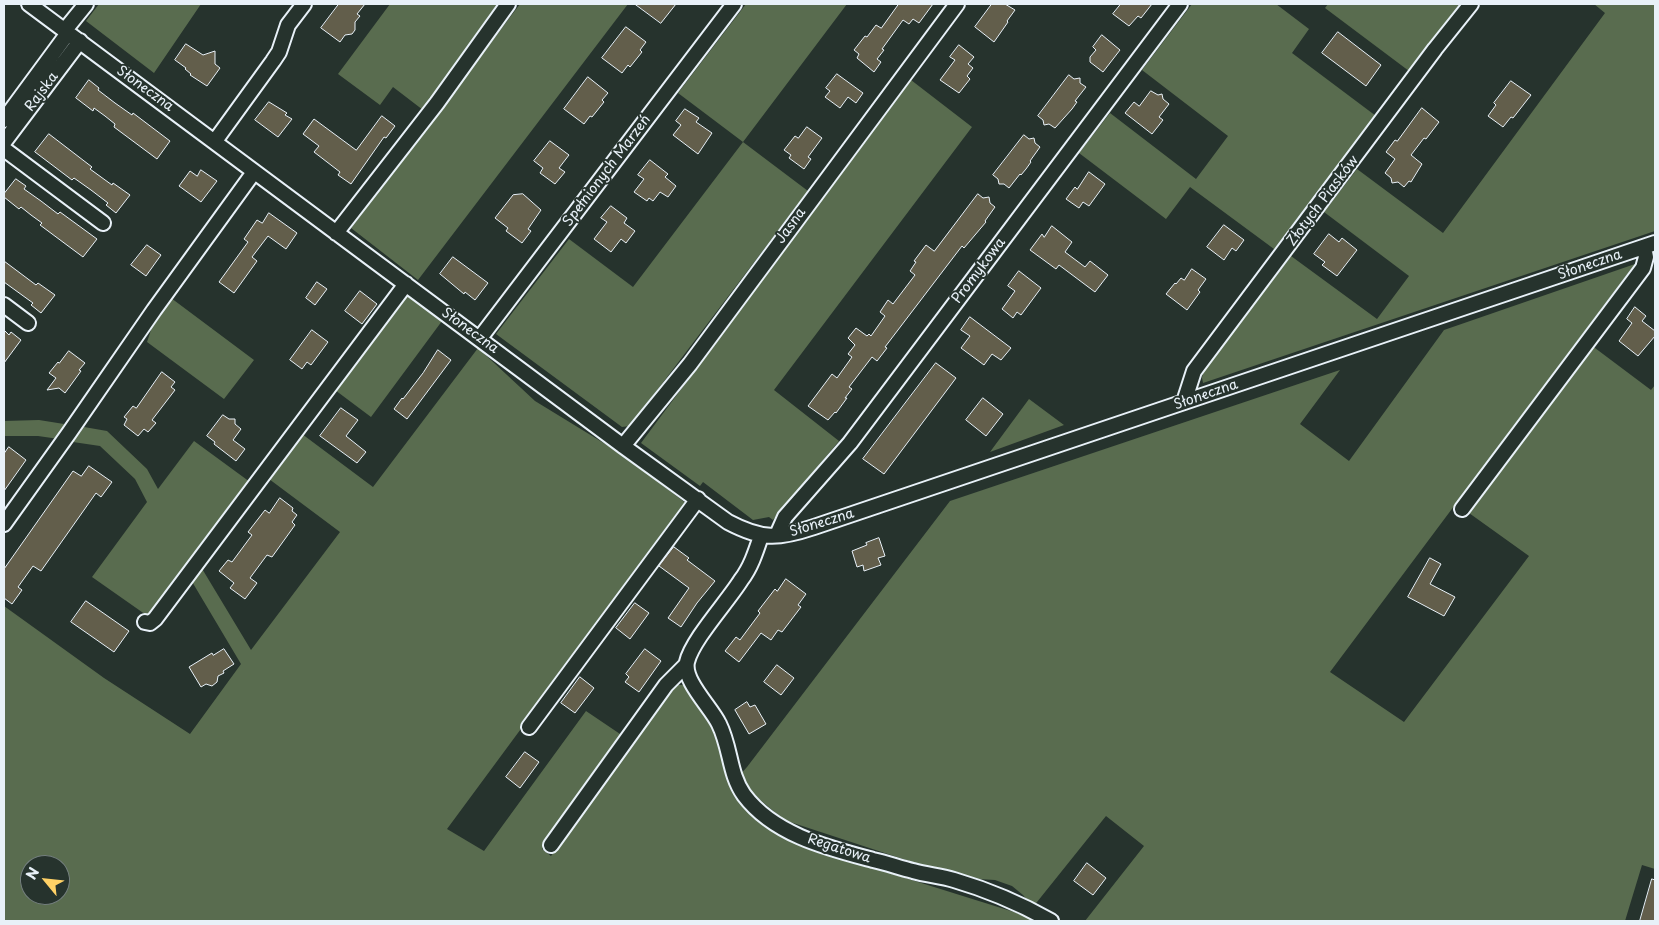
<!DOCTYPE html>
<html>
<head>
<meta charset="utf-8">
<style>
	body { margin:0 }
	#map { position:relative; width:1659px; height:925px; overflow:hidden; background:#26332d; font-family:"Playpen Sans",sans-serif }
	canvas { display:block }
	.frame { position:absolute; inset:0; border:5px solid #e8f1f8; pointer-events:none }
	.north { position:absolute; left:20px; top:855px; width:50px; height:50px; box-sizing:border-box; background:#26332d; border:1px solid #747f7e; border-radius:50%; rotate:298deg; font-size:14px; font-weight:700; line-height:20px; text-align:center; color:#e8f1f8 }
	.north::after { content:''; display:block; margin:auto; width:18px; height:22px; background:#ffd166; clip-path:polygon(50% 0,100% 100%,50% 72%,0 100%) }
</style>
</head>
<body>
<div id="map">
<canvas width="1659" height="925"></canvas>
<div class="frame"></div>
<div class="north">N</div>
</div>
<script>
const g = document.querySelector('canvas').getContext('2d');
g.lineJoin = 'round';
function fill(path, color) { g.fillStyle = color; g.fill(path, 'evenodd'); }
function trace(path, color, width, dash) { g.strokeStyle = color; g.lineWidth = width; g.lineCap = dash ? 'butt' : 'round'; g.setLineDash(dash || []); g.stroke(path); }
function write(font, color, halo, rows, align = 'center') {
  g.font = font + ' "Playpen Sans",sans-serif'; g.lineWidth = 4; g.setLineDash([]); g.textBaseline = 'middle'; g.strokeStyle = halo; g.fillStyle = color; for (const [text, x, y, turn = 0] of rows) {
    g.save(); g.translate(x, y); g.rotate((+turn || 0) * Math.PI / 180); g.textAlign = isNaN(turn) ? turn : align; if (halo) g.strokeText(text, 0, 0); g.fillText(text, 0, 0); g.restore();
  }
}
const green = new Path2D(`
	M99,4H201L154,73L86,21Z
	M390,4H503L423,110L393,87L380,105L338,74Z
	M520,4H628L418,280L351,228Z
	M746,4H847L743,142L808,191L630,426L622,427L496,334L569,239L633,287L743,142L678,93Z
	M1192,4H1276L1309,29L1292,53L1376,116L1274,249L1190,187L1166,219L1079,153L1110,113L1196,179L1228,136L1142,70Z
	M1328,4H1463L1409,71L1325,8Z
	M1594,4H1655V231L1203,383L1202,378L1203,372L1291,256L1377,319L1409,276L1324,212L1357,169L1443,233L1605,13Z
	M911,80L972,127L774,390L839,441L773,520L769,517L753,520L703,482L700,486L641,443Z
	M1635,264L1330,672L1404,722L1529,556L1469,513L1479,494L1591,345L1651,390L1655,385V869L1642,865L1625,921H1085L1144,846L1106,816L1033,907L1023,895L1012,886L995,880L961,878L784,820L745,787L739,776L747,767L950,501L1340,370L1300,424L1349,461L1444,330Z
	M406,295L442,321L371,417L335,390Z
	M171,298L254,360L224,399L147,342L154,321Z
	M478,348L535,401L620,453L687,504L447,829L484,851L586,711L623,736L542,849L551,856L670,690L677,685H686L702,706L719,735L733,788L819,851L1014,912L1037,921H4V606L104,678L190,734L241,664L191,580L201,567L251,650L340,532L269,479L302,434L373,487ZM30,865H60V895H30Z
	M1029,399L1064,425L990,452Z
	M39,420L64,424L59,439L38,436H4V421Z
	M84,427L107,431L147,469L158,489L194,441L250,482L149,617L92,577L147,502L135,479L100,446L73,442Z`);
const building = new Path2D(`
	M339,4H365L357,14L360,16L355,22V30L352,34L345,35L340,42L321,28Z
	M635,4H676L661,23Z
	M899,4H933L919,23L913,19L909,24L903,20L882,49L884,50L877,59L881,62L874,72L857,58L859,54L854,50L865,36L867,37L876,25L881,28Z
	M992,4H1005L1015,10L1007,21L1008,22L994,42L975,27Z
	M1121,4H1152L1141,18L1138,16L1129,26L1113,14Z
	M626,27L646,42L640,50L642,52L630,67L628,65L622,73L602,58Z
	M1338,32L1381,65L1366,86L1322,53Z
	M1102,35L1120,50L1103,72L1090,62V57L1096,50L1093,47Z
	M186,44L203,55L215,51V64L220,68L207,86L190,75L191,74L185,69L186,68L175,60Z
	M959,45L974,57L968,64L973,68L967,76L970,79L959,93L940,80L955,60L950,57Z
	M837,74L863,93L856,103L848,97L840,108L825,97L830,91L826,88Z
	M1069,75L1074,79L1080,78V83L1086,87L1075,101L1077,102L1072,109L1055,128L1049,124L1044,125L1043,120L1038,116Z
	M588,77L608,93L602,100L604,102L592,117L590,116L584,124L564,109Z
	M89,80L99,88L98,90L115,103L132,115L133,113L170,141L157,159L114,127L115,124L105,116L94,108L93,111L76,98Z
	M1511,81L1531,95L1513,118L1511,117L1503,127L1488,116L1496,105L1494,103Z
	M1151,91L1158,95L1162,94L1163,99L1169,104L1159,117L1163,120L1152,134L1125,113L1134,102L1139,106Z
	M269,102L287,113L285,115L292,119L278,137L255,120Z
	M1422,108L1439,122L1426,139L1424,138L1411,155L1422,164L1411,182L1409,181L1404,187L1398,182L1392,183L1391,178L1385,173L1395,159L1386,152L1395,140L1397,141Z
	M685,109L699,118L696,122L712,133L698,154L673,135L681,125L676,121Z
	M382,116L395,126L386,138L384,137L351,184L338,175L340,172L314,152L319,146L303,134L314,119L356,150Z
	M807,127L822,138L808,157L811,159L804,169L789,158L791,155L784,150L795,136L798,138Z
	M49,134L92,167L90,169L112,185L113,183L130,195L116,213L106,205L108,203L91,190L74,178L72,180L35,152Z
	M1024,135L1029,139L1034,138L1035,143L1040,147L1030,161L1031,162L1026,169L1021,175L1020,174L1009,188L1004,184H999L998,179L993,175Z
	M550,141L569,155L559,168L565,172L555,184L540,173L543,168L534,161Z
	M650,160L668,174L665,177L676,186L668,197L660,192L653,201L649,198L647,201L634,192L644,179L638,175Z
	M201,170L217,181L201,202L179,186L190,171L197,176Z
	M1089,172L1105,184L1089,206L1083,202L1079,208L1066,199L1075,187L1077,189Z
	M16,179L26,186L24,189L41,201L58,214L60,212L97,239L83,257L40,225L42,223L31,215L21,207L19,209L4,197V194Z
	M523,194L541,210L528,229L531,231L522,243L506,231L508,228L495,218L513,195Z
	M978,194L983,198L989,197L990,203L995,207L985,221L986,222L964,248L962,246L885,347L887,348L877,361L872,357L849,387L852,389L845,398H847L836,413L835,412L828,420L808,406L832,374L837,378L852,357L848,354L855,345L848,338L856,328L867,336L869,334L871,336L885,316L880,312L888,300L893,304L915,275L910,271L916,262L914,261L926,245L934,251Z
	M611,206L627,218L624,223L635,231L626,243L621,239L611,252L594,239L607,222L601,218Z
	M269,213L297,233L286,249L268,236L252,257L257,261L234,293L219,282L248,242L244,239L257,220L262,223Z
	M1224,225L1244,240L1236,251L1232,248L1224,260L1207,247Z
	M1052,226L1072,242L1065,252L1085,267L1090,261L1108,275L1095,292L1059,265L1056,269L1030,250L1042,234L1044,237Z
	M1329,234L1339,242L1342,238L1357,250L1337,276L1322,265L1325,262L1314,254Z
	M147,245L161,255L146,276L131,265Z
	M453,257L488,283L475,300L465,292L464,294L440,274Z
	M4,261L36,285L38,283L55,295L41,313L31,305L33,303L4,282Z
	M1192,269L1206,279L1198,290L1200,292L1187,310L1166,294L1175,283L1176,284L1181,278L1184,280Z
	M1019,271L1041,288L1021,315L1017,312L1013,318L1002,309L1015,291L1008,286Z
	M317,282L327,289L315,305L306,298Z
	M360,291L377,304L362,324L345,311Z
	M1635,307L1646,316L1642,321L1655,331V336L1638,356L1619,341L1632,323L1627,319Z
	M970,317L1011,348L1001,360L992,354L984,365L961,348L970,336L961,330Z
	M4,330L9,335L11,332L21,340L4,363Z
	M312,330L328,342L311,365L307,362L302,369L290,360Z
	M438,350L451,360L407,419L394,409L402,398L403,399L423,373Z
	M69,351L85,363L79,370L81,371L65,393L59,388L47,390L56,378L49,373L58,362L59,363Z
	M936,363L956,378L884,474L863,459Z
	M162,372L175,382L171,387L175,390L152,420L156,423L148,432L144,429L138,436L124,425L127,419L124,417L133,406L136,408Z
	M983,398L1003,414L986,436L966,420Z
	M341,408L358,420L346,436L366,452L357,463L320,436Z
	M223,415L229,419H235V424L241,429L233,440L245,449L236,461L214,444L215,442L207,436Z
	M9,447L26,460L4,491V454Z
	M89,466L112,482L101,497L96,493L41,571L33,566L18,587L22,590L12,604L4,598V569L73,471L81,476Z
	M280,498L293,508L292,511L297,515L292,522L295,525L272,557L267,555L250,578L257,583L245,599L230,588L234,583L219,571L228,560L232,562L252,535L248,532L265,510L269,513Z
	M879,538L885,556L878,558L881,565L864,571L863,565L857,567L852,551L867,545L866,543Z
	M674,547L689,558L687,560L715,581L697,603L681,627L668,618L689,588L659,566Z
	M1430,558L1441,564L1430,584L1455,597L1444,616L1408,597Z
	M786,579L806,594L798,605L801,607L782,632L778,630L771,640L761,633L739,662L725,651L736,637L740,640L760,613L758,611L775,589L777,591Z
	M86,601L129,631L114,652L71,622Z
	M635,603L649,613L630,639L616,628Z
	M224,649L234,664L223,671L224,673L218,676L217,682L212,686L206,684L201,687L189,667L212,653L213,655Z
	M645,649L661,661L639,692L625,682L629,677L626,674Z
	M777,665L794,678L781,695L764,682Z
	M580,677L594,688L575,713L561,703Z
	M747,702L750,707L755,705L766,724L749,734L735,710Z
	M525,752L539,762L520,788L506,777Z
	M1087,863L1106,878L1093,895L1074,881Z
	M1652,879L1655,880V921H1640Z`);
const minor = new Path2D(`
	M29,4L623,446L728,522C762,540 778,539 814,527L1655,243
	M65,30L86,4
	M4,120L68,33
	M215,141L273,61L279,52L288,25L304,4
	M4,142L80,41
	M4,149L103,223
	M336,233L437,103L508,4
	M4,305L28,323
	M480,338L734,4
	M1184,402L1194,371L1435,49L1471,4
	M623,446L690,364L957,4
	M1462,509L1643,268L1646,257L1644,247
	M4,524L69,433L154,310L254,172
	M777,535L785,517L850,443L1180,4
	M761,536C756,551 751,567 741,580C728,601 692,640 687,662C683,681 711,707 719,724C731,748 729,774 744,795C774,835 828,848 873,860C887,863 900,868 913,871C927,875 941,876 954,880C988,890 1021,904 1051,921
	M145,622L150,623L155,619L406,284
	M529,727L698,499
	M551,845L666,685L686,665`);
const streetNames = [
	["Słoneczna",145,89,36],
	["Rajska",42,92,-53],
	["Spełnionych Marzeń",607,171,-53],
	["Złotych Piasków",1323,201,-53],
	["Jasna",791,226,-54],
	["Słoneczna",1590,265,-19],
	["Promykowa",979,271,-53],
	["Słoneczna",470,331,36],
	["Słoneczna",1206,395,-19],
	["Słoneczna",822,523,-17],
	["Regatowa",839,849,18]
];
fill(green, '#596c4f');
fill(building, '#625e4b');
trace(building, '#e8f1f8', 1);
trace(minor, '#e8f1f8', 18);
trace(minor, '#26332d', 14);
write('14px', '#e8f1f8', '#26332d', streetNames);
</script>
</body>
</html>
